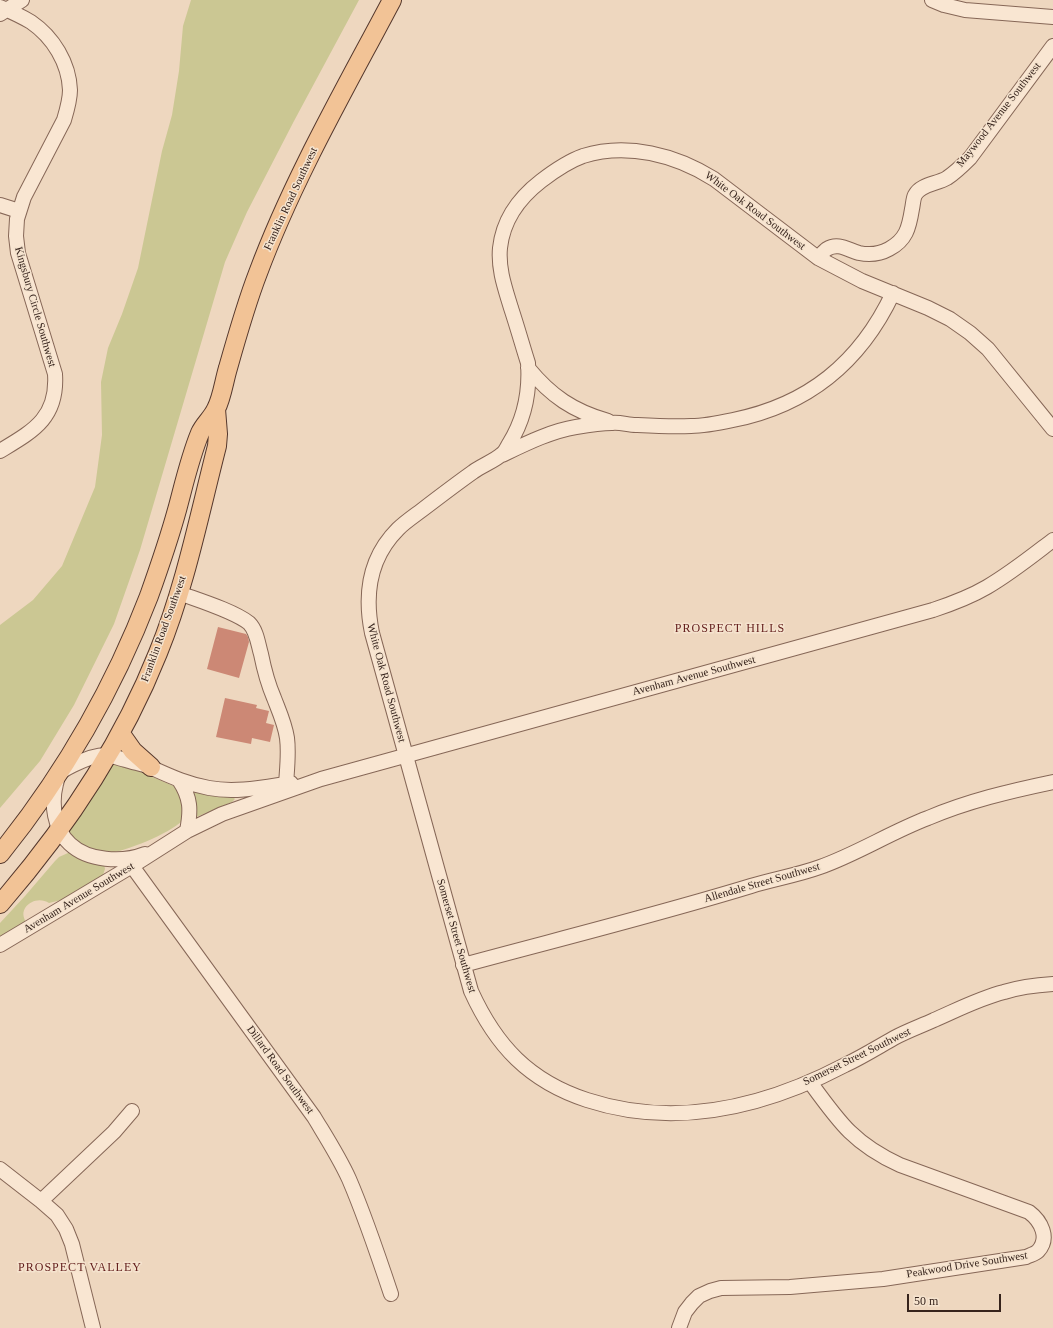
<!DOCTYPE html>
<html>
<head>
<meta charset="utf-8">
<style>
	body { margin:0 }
	#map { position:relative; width:1053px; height:1328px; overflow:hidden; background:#eed7bf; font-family:"Times New Roman",serif }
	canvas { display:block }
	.scale { position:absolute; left:907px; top:1294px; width:94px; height:18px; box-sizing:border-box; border:2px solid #36231c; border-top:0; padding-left:5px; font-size:12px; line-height:14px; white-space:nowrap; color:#36231c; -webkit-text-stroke:3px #f5e3ce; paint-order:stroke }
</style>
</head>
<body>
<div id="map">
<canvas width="1053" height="1328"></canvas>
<div class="scale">50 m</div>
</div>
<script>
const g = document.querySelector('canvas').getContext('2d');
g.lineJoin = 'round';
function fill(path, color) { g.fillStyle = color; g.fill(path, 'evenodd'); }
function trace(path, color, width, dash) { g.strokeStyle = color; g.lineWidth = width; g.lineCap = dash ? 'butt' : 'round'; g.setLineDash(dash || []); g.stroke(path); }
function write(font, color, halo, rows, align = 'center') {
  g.font = font + ' "Times New Roman",serif'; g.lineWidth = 3; g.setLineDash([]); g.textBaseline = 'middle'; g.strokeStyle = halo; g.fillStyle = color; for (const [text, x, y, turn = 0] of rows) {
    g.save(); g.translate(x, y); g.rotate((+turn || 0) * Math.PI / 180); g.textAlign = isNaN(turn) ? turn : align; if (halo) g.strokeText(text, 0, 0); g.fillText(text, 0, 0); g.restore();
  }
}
const green = new Path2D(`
	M191,0H359L294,121L247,212L225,262L140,550L114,624L74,705L40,761L0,808V625L33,600L62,566L95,487L102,435L101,382L108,348L122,314L138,268L162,151L172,115L179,71L183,26Z
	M113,763H120L176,787L185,801L182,821C170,833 125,852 108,853C104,853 97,852 93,851C83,848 75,840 68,833L82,813Z
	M191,791L207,795L233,797L235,799L232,802L194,818L196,801Z
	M68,853H74L104,864L105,869L103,875L65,899L49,903C36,894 15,908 27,923L0,939V923L25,896L55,861L59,857Z`);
const building = new Path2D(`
	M218,627L246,634L248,637L249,642L239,678L207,669Z
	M225,698L257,705L256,708L269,711L266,723L274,725L270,742L252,738L251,744L216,737Z`);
const minor = new Path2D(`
	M932,0L944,5L965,10L1053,17
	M0,7C10,11 21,16 31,22C53,37 69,63 70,90C70,100 67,110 64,120L24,197L17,219L16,236L18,253L55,374C58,418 33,431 0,451
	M0,14L22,0
	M0,205L19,211
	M818,258C821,255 824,251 827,249C838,242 848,250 859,253C869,255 880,254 889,249C906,240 909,228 912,209C913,205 913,199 915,195C921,184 937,184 947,178C956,172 963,165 970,158L1053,46
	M528,368C551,396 573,411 608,421
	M1053,429L988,349L970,333L950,319L928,308L862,281L818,258L714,179C676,155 627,142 583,156C569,161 554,171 541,181C519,198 503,220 500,248C498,269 505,288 511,308C517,326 522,344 528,363C530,391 524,420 509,444C507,447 505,452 502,454C496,460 481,466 473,472C456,484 439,497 422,510C414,516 405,522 398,529C369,558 364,594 372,633L471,991C496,1046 529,1081 587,1100C676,1129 765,1107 845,1065C862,1057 878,1047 894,1038C907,1031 921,1026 934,1020C957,1010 980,998 1004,992C1020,987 1037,985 1053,984
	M502,455C525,444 551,431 576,427C588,425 600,423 612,423C620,422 628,425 636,425C655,426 673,427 691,426C705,426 719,423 733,420C808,405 860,363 893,293
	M179,593C198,600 234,611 249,623C257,631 258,644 261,654C264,669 268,684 274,698C279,711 285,724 287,738C289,753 287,769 286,784
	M179,780C191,798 191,810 187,831
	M145,854C122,863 88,861 70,844C54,830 51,803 56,784C57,782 57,777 58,775C61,771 69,767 73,765C83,760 97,754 108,755C114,756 120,759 126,760C134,763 144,764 152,768C172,777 187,784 209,788C236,793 264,787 291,783
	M132,866L314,1117C326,1137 339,1157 349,1179C365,1216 378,1255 391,1294
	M0,945L132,866L187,831L222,814L321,779L933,610C951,604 970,597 987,587C1011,573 1032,556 1053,540
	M463,965C559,939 656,915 751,886C774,879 798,875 820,867C857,854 891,832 928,818C968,801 1010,791 1053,782
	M0,1169L41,1201L57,1215L66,1229L72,1244L93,1328
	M41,1201L114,1132L132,1111
	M679,1328L685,1312L692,1303L699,1296L710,1291L721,1288L790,1287L883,1279L1026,1257C1030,1255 1035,1254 1038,1251C1050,1238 1041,1221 1029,1212L900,1165C854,1144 839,1122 810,1082`);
const major = new Path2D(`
	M121,734L133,751L151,767
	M0,854C63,776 113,690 149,596C159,568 169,539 177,510C184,484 190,457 200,433C204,424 212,418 216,409C222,398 224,381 228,368C237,336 246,304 258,273C293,179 345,89 392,0
	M0,904C65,829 121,746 158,653C185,587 199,516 217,446L218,434L216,409`);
const streetNames = [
	["Maywood Avenue Southwest",999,115,-52],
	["Franklin Road Southwest",291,199,-65],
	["White Oak Road Southwest",755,211,37],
	["Kingsbury Circle Southwest",35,307,74],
	["Franklin Road Southwest",164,629,-70],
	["Avenham Avenue Southwest",694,676,-15],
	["White Oak Road Southwest",386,683,75],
	["Allendale Street Southwest",762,883,-16],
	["Avenham Avenue Southwest",79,898,-31],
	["Somerset Street Southwest",456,936,74],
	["Somerset Street Southwest",857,1057,-26],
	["Dillard Road Southwest",280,1070,54],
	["Peakwood Drive Southwest",967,1265,-9]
];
const neighbourhoodNames = [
	["PROSPECT HILLS",730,629],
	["PROSPECT VALLEY",80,1268]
];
fill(green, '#cbc793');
fill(building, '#cc8875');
trace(minor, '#866757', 16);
trace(major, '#54372c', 20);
trace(minor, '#f9e6d2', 14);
trace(major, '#f2c396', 18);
write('11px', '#36231c', '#f5e3ce', streetNames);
g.letterSpacing = '1px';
write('12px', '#621d1b', '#f5e3ce', neighbourhoodNames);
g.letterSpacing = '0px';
</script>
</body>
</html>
